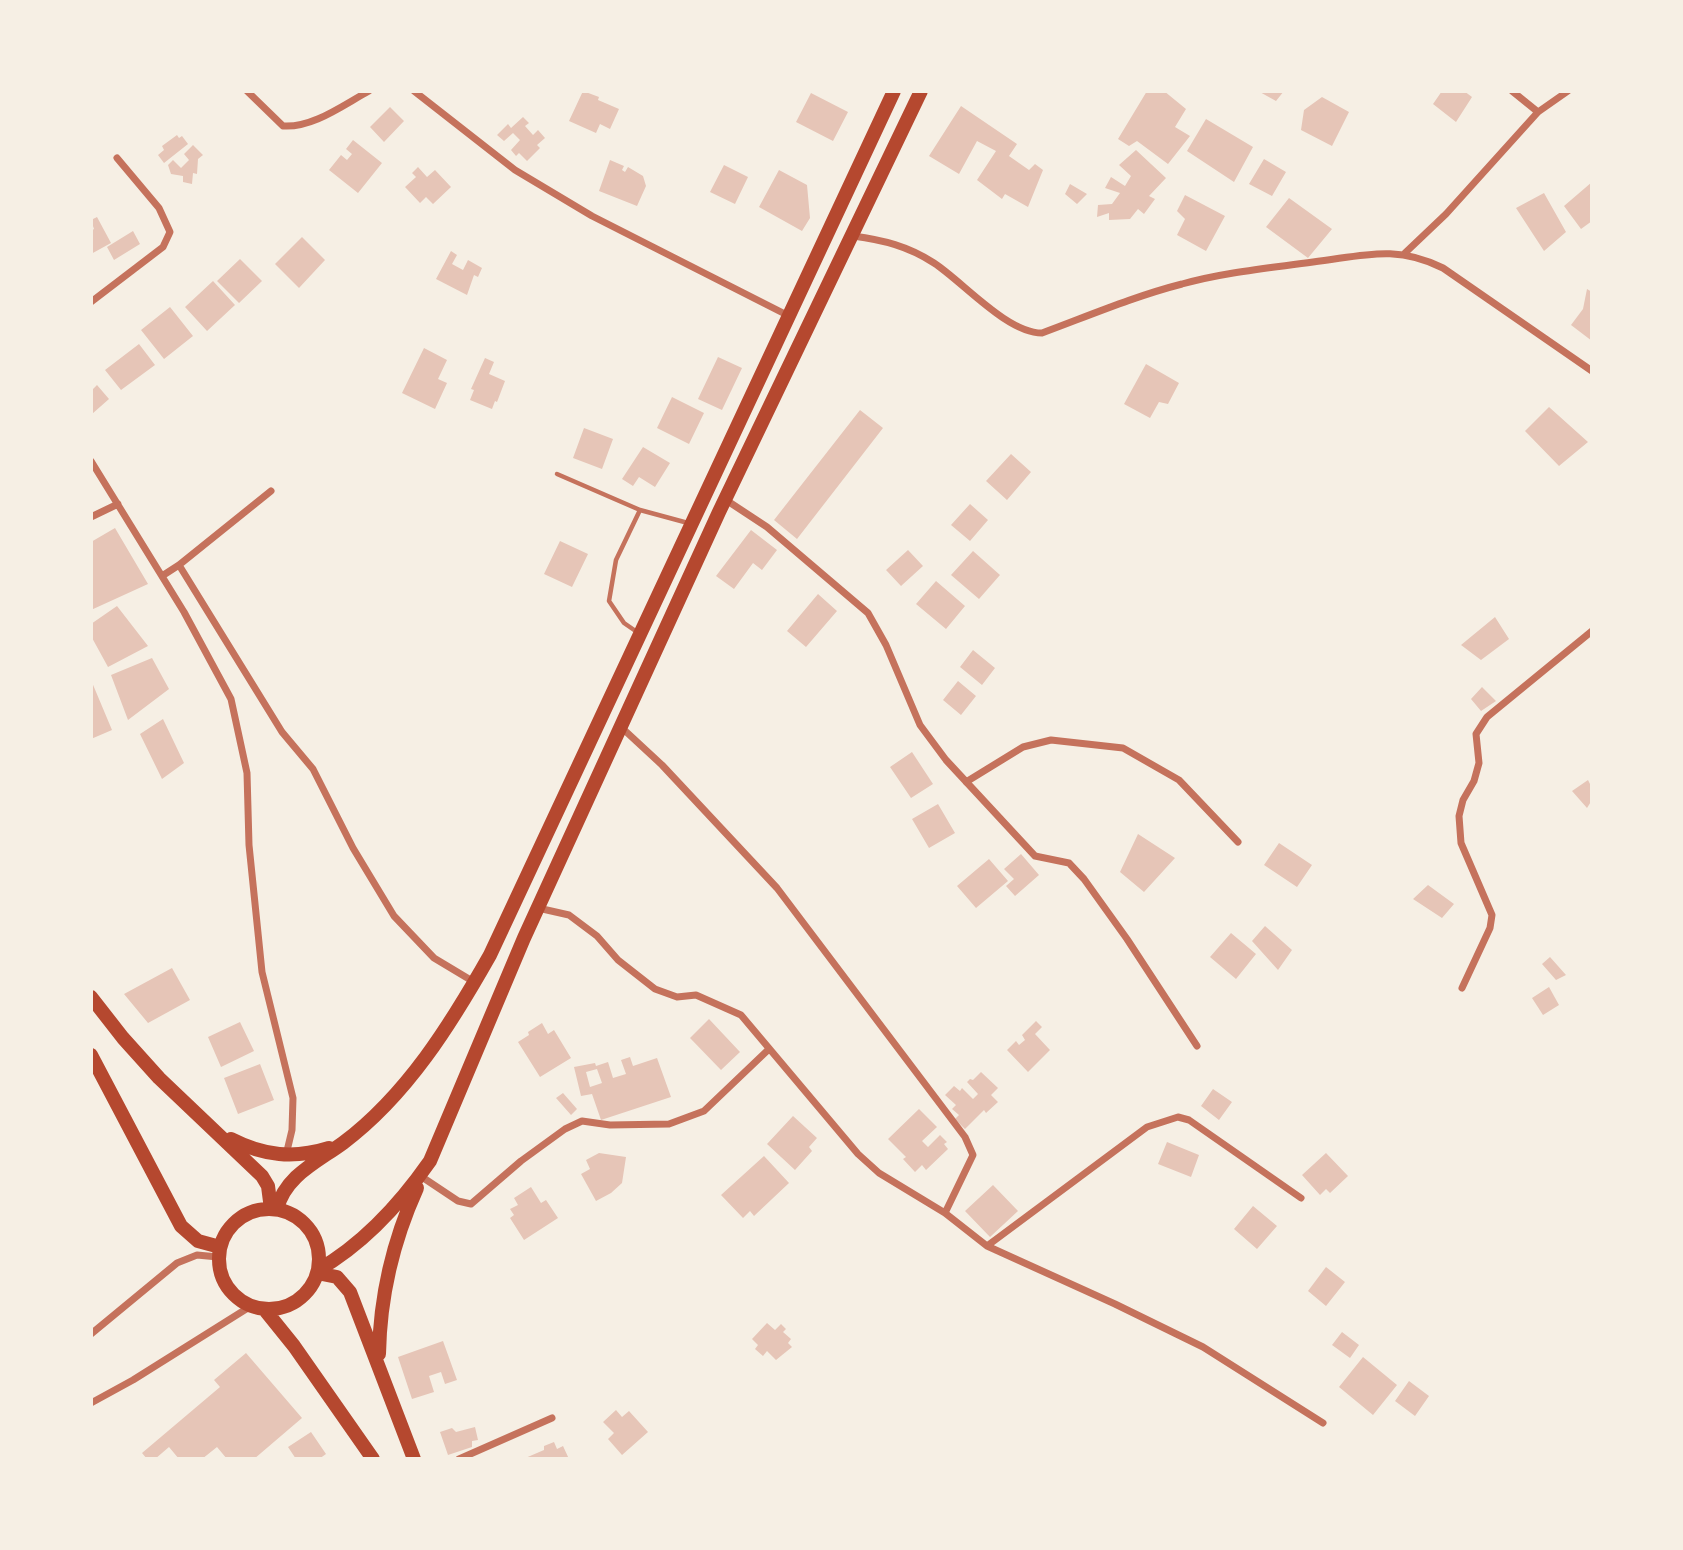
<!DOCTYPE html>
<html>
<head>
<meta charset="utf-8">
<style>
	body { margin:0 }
	#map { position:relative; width:1683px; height:1550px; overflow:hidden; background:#f6efe4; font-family:Rubik,sans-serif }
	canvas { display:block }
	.frame { position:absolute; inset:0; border:93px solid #f6efe4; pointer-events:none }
</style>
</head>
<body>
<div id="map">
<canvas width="1683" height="1550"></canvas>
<div class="frame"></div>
</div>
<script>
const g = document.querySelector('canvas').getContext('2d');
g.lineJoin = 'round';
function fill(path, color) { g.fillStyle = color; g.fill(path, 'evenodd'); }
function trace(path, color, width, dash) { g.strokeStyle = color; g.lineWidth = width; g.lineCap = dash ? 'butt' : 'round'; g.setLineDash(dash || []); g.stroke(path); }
const building = new Path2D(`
	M583,91L599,97L598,100L619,109L610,129L600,124L596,133L569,121Z
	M1147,91H1164L1186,109L1175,127L1190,136L1168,164L1137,141L1129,146L1118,139Z
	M1258,91H1284L1276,101Z
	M1442,91H1464L1472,97L1456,122L1433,104Z
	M811,93L848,112L833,141L796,122Z
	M1322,97L1349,112L1332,146L1301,130L1304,110Z
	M961,106L1017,144L1009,156L1029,170L1035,164L1043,170L1028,207L1005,194L1002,199L977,180L996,151L977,141L959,174L929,156Z
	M390,107L404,121L384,142L370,127Z
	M523,117L529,123L525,126L533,135L538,130L545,138L537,145L540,148L527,161L519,153L516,156L511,150L520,140L513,133L504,141L497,135L508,124L511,128Z
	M1206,119L1253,147L1234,182L1187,151Z
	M177,135L179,138L182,136L188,144L164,163L158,155L164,150L162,146Z
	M353,140L382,163L358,193L329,170L341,155L347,160L352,154L346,149Z
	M193,145L203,155L198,159L197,174L193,173L192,184L183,182V176L171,174L168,165L173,160L181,168L189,160L184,154Z
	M1136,150L1166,178L1149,196L1155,199L1144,214L1138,209L1130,219L1109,220V213L1097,217L1098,205L1112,204L1120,193L1105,188L1111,177L1125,186L1131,176L1119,165Z
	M1264,159L1286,172L1272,196L1249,184Z
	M610,160L624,166L622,170L625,172L628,167L643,176L646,186L637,206L599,191Z
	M724,165L748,177L735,204L710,192Z
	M418,167L427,177L435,170L451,187L433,204L426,197L420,203L405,187L416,177L412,173Z
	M779,170L807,185L810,218L802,231L759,207Z
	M1592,182V221L1581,229L1564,206Z
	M1070,184L1087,194L1077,204L1065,194Z
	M1544,193L1566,232L1544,251L1516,208Z
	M1185,195L1225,216L1206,251L1177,235L1185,219L1177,211Z
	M1289,198L1332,229L1308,258L1266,227Z
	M97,217L111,243L91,254V231L94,229L91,220Z
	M133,231L140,244L114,260L107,247Z
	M302,237L325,260L299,288L275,264Z
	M451,251L457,255L452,264L463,270L468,260L482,268L478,277L474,275L467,295L436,279Z
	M240,259L262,281L239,303L217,281Z
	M213,281L235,305L207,331L185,307Z
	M1587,289L1592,292V341L1571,325L1583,309Z
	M170,307L193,336L164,359L141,330Z
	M139,344L155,365L121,390L105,370Z
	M424,348L447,360L438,379L447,383L435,409L402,393Z
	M718,357L742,368L722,410L698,399Z
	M485,358L494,362L489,374L505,381L497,402L495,401L492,409L470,400L474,390L471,389Z
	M1146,364L1179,383L1168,404L1159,402L1150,418L1124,404Z
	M97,385L109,399L92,414L91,391Z
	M672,397L704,413L689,444L657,428Z
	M1549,407L1588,442L1559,466L1525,431Z
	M860,410L883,428L797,539L774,520Z
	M584,428L613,439L602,469L573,458Z
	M643,447L670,463L655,487L639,477L633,486L622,479Z
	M1011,454L1031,472L1007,500L986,481Z
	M970,504L988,520L970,541L951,525Z
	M115,528L148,584L91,610V542Z
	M751,530L777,550L762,570L753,563L734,589L716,576Z
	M560,541L588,554L572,587L544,574Z
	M908,550L923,566L901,586L886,570Z
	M973,551L1000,575L979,599L951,575Z
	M936,581L965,606L946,629L916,604Z
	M818,594L837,611L806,647L787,631Z
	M117,606L148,646L108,667L91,636V624Z
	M1495,617L1509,639L1481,660L1461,645Z
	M973,650L995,668L982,685L960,667Z
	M152,658L169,689L128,720L111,675Z
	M91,680L112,730L91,739Z
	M958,681L976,696L961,715L943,700Z
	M1482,687L1496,701L1481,711L1471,699Z
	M163,719L184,763L162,779L140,734Z
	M912,752L933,784L911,798L890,767Z
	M1588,780L1592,788V800L1587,808L1572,791Z
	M938,804L955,833L929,848L912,819Z
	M1138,834L1175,858L1144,892L1120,872Z
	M1279,843L1312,865L1297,887L1264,865Z
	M1021,854L1039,875L1015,896L1006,886L1014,879L1004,869Z
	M989,859L1008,881L976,908L957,886Z
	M1428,885L1454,904L1442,918L1413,899Z
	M1265,926L1292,950L1278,970L1252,941Z
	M1231,933L1256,954L1236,979L1210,957Z
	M1550,957L1566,975L1556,980L1542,964Z
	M172,968L190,1000L148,1023L124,994Z
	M1549,987L1559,1005L1543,1015L1532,998Z
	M709,1019L740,1052L721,1070L690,1038Z
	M1036,1021L1042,1027L1035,1034L1050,1050L1028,1072L1007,1050L1016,1041L1019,1045L1025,1040L1022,1035Z
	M240,1022L254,1051L221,1067L208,1037Z
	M542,1023L548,1034L554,1030L571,1058L540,1077L518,1042L529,1035L528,1032Z
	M630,1057L633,1066L657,1058L671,1097L601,1120L592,1094L581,1096L574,1067L595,1063L596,1066L608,1062L613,1078L626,1074L621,1060ZM597,1069L602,1083L590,1087L586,1072Z
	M260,1064L274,1100L238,1114L224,1078Z
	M981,1072L998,1088L991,1095L998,1102L986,1113L984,1110L965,1129L955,1119L959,1115L952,1109L956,1105L945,1095L954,1086L960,1091L962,1088L973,1099L978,1094L967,1082L970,1079L973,1080Z
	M1213,1089L1232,1102L1219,1120L1201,1106Z
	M563,1093L577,1109L571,1115L556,1098Z
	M919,1109L937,1127L922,1141L928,1147L940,1135L947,1142L944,1144L948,1149L926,1170L922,1165L915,1172L903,1159L906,1157L888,1139Z
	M793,1116L817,1138L809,1147L812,1151L795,1170L767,1144Z
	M1167,1142L1199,1155L1191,1177L1158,1164Z
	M599,1153L626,1157L622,1183L611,1193L596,1201L581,1174L590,1169L586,1160Z
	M1326,1153L1348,1176L1330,1193L1326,1189L1320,1195L1302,1175Z
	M764,1156L789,1183L754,1216L750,1211L743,1218L721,1195Z
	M993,1185L1018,1211L990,1237L965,1211Z
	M531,1187L541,1203L546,1200L558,1218L524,1240L510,1218L514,1215L510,1209L518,1205L514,1198Z
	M1253,1206L1277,1226L1257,1249L1234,1229Z
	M1326,1267L1345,1282L1326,1306L1308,1291Z
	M767,1323L775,1330L781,1324L786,1329L783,1332L791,1339L788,1343L792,1347L776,1360L767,1351L763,1356L755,1349L758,1345L752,1339Z
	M1342,1332L1359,1345L1350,1358L1332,1345Z
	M443,1341L457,1380L445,1384L441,1372L429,1376L434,1392L412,1399L398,1357Z
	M246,1353L302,1418L254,1459H227L217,1447L202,1459H179L169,1447L155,1459H147L142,1453L220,1387L214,1380Z
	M1363,1357L1397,1385L1373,1415L1339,1387Z
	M1409,1381L1429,1396L1415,1416L1395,1401Z
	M616,1410L622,1417L629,1411L648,1432L622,1455L608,1439L614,1433L603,1422Z
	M475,1427L478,1440L472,1441V1447L448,1455L440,1432L452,1428L456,1432Z
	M311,1432L326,1454L319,1459H296L288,1447Z
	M554,1442L557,1449L563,1446L569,1459H523L544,1450V1446Z`);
const service = new Path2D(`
	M557,474L640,510L688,523
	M637,632L624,623L609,601L616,560L640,510`);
const minor = new Path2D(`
	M247,91L283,126C313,128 343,105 369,91
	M414,91L515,170L592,216L789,316
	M1512,91L1538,112
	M853,236C883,240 908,246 934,263C963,282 1007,333 1042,333C1088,316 1135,296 1182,284C1225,272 1270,268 1313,262C1363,256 1395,244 1443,268L1592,371
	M1405,253L1446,214L1538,112L1568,91
	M91,302L163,247L170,232L159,208L117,158
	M91,461L184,612L231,699L247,773L249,845L262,972L293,1098L292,1130L286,1155
	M726,500L767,527L868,613L886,645L920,725L946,760L1035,856L1069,863L1084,879L1127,939L1197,1046
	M91,517L118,504
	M179,565L282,732L313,769L353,848L394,916L434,958L474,982
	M162,576L179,565L271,491
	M621,727L662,765L777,888L965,1137L973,1155L945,1213
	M966,782L1023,747L1051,740L1123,748L1179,780L1238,842
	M538,908L569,915L597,936L618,960L655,989L677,997L696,995L741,1015L858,1154L879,1173L945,1213L987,1246L1115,1304L1203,1347L1323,1423
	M1462,988L1490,928L1492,915L1461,843L1459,816L1463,800L1474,781L1479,763L1476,734L1487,717L1592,631
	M422,1177L458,1201L471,1204L521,1161L565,1129L582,1121L610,1125L669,1124L704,1111L769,1049
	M987,1246L1147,1127L1178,1117L1189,1120L1301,1198
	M91,1334L177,1263L197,1255L218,1257
	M91,1403L133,1380L251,1306
	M459,1459L552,1418`);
const primary = new Path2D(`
	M91,997L123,1038L159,1078L262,1176L268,1186L271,1209
	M91,1055L181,1226L198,1241L220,1247
	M231,1139C264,1156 294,1159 329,1148
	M219 1259a50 50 0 1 1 100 0a50 50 0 1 1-100 0Z
	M277,1209C285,1176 317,1162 343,1143C407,1095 451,1024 490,955L894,91
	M318,1270C365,1243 400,1204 430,1161L524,938L719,512L921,91
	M317,1273L337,1277L350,1292L414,1459
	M265,1310L294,1346L373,1459
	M379,1354C380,1296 393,1241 417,1188`);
fill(building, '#e6c5b7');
trace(service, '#c5725c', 4.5);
trace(minor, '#c5725c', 7);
trace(primary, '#b5482f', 14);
</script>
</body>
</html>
